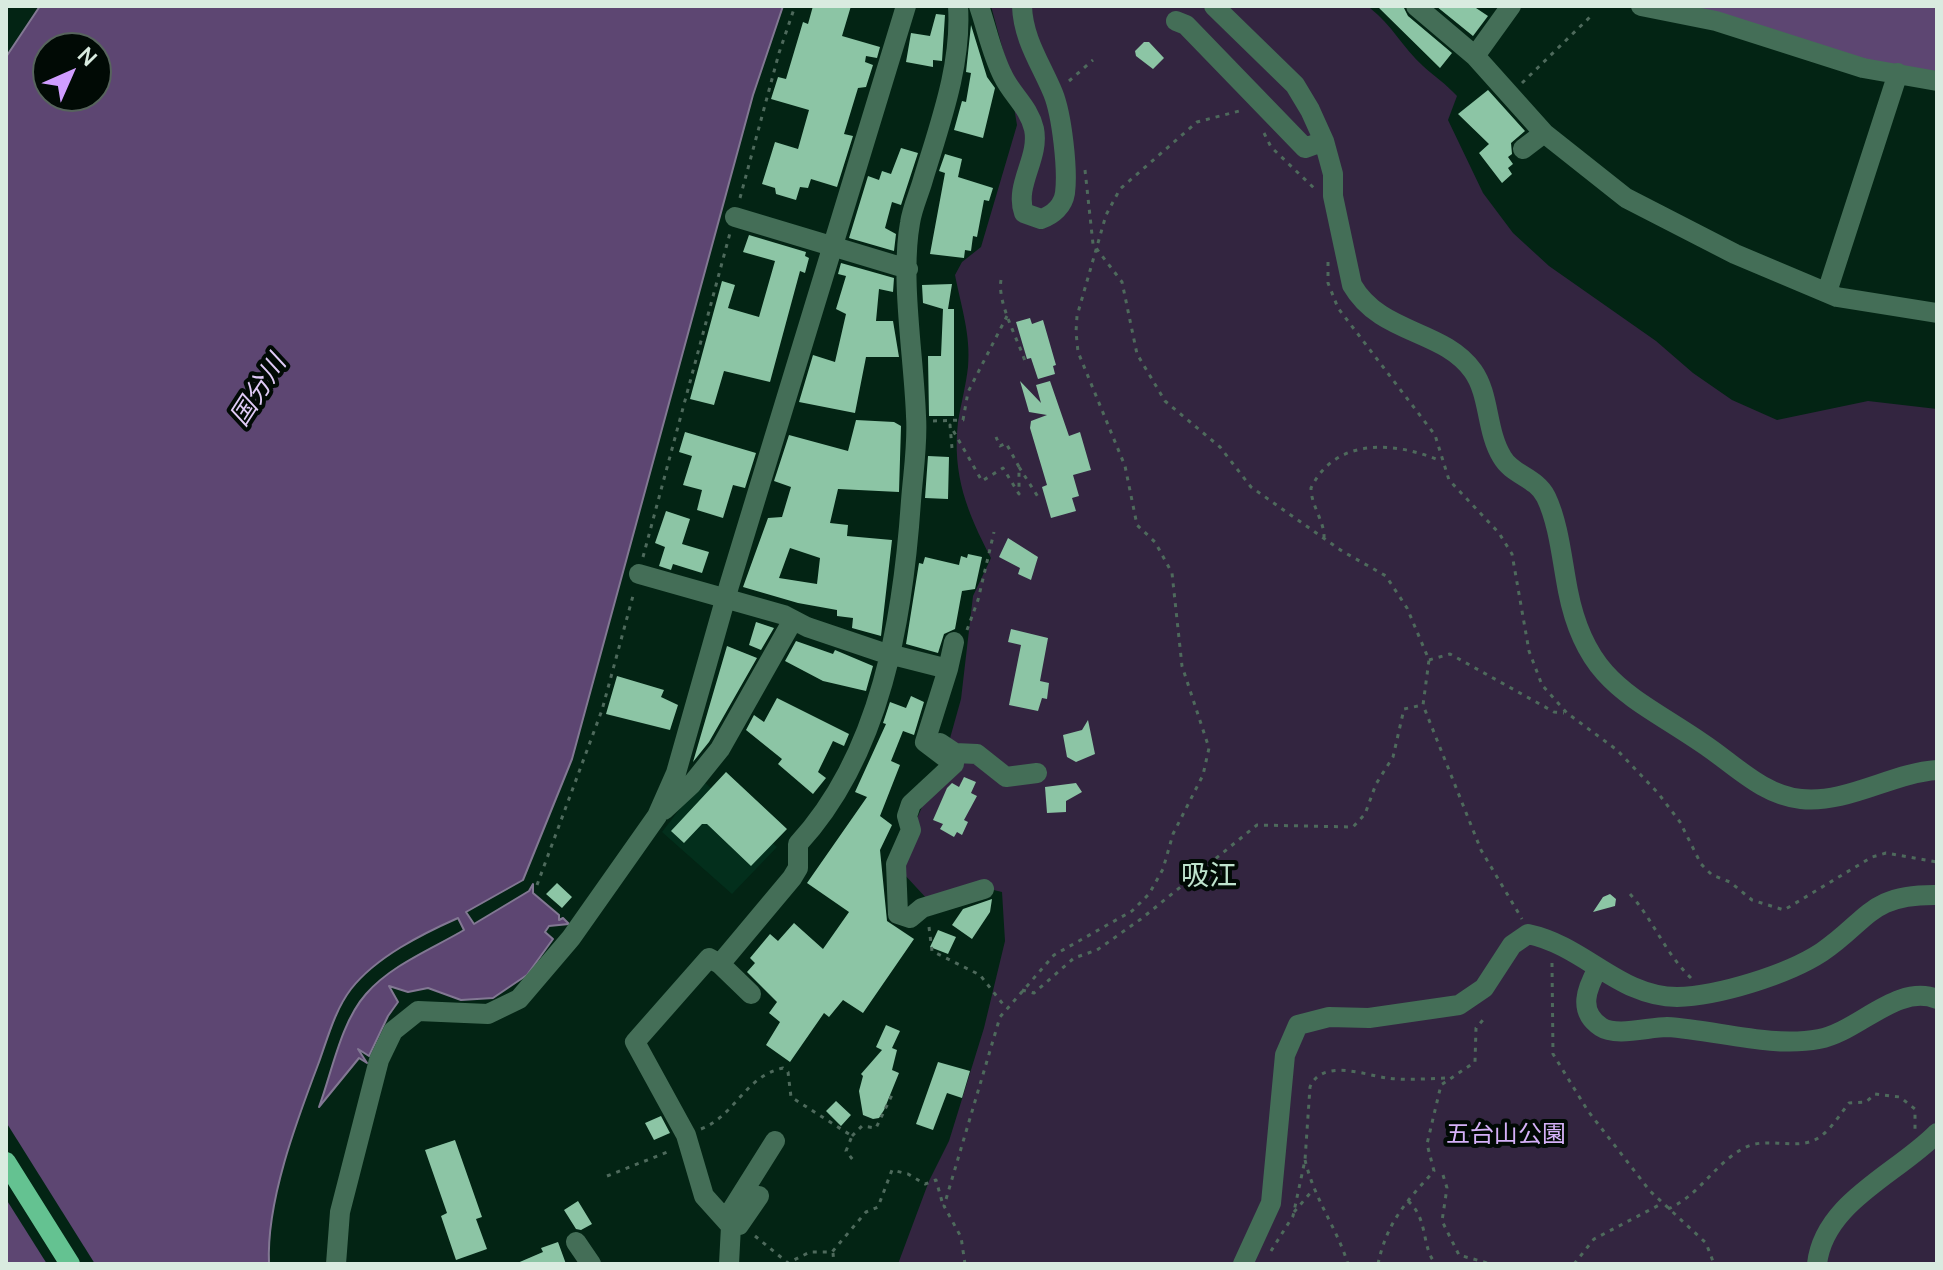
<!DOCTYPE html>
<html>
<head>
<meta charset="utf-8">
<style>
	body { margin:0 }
	#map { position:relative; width:1943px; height:1270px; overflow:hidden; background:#032414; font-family:Manrope,sans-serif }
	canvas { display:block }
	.frame { position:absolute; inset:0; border:8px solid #d9ebe0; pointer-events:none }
	.north { position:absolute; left:32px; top:32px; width:80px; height:80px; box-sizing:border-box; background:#010a05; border:2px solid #57645d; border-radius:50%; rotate:45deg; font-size:22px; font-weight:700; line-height:32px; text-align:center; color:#d9ebe0 }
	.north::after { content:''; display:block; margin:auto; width:28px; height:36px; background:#d09dff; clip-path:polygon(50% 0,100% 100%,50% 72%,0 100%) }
</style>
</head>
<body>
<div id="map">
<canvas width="1943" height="1270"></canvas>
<div class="frame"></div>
<div class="north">N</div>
</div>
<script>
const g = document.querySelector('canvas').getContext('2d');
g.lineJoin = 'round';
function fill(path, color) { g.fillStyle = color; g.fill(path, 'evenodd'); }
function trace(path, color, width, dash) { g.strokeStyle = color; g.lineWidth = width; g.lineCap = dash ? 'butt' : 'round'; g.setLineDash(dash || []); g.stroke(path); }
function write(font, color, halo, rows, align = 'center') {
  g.font = font + ' Manrope,"Noto Sans JP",sans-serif'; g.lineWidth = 8; g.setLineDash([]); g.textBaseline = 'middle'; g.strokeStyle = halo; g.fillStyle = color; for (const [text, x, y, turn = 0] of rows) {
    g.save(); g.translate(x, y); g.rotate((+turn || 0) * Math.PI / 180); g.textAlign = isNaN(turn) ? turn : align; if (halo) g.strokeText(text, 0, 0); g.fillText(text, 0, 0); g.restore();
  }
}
const built = new Path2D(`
	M702,780L777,847L732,894L662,832Z`);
const green = new Path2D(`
	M991,6L1370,8C1392,25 1403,48 1423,66C1434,76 1446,84 1457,96L1448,120L1483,193L1513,233L1549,266L1656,341L1693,373L1732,400L1777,420L1868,401L1937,409V1264H898L929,1181L949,1141L984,1028L1005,941L1002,892L973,885L928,900L903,873L900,858L947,749L961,699L973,596L991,558C967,512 952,475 958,422C961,404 966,385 968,367C971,335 961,306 955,275L962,262L981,247L1017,125L1007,65Z`);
const water = new Path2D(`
	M40,6H783L753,95L572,759L523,880L466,912L474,924L529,891L533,884V893L559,915V920L563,918L569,924L549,926L545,932L553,939L527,975L493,998L461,1000L428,988L408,992L389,986L398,1002L388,1016L369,1056L358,1049L367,1063L359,1058L319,1107C332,1072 341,1022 366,994C391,965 432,949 464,930L458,918C422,934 376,957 351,989C335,1010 328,1037 319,1062C297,1120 266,1201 269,1264H6V57ZM48,48H96V96H48Z
	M1679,6H1937V76L1857,58Z`);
const pier = new Path2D(`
	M6,1122L95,1264H47L6,1199Z`);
const building = new Path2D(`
	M813,6H851L842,36L880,47L877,58L866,56L865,62L873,65L866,87L858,88L844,134L853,136L837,187L811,179L808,188L800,187L796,200L776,194L775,188L762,184L775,142L798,149L809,110L771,99L778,77L786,79L803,22L808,24Z
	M1377,6H1403L1408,16L1452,53L1440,68Z
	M1436,6H1473L1488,16L1473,36Z
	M936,14L945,15L942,61L933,60V67L906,62L911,33L930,36Z
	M971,25L987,77L995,88L983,138L954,130L962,101L966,102L971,73L966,72Z
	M1144,42H1149L1164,58L1153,69L1136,56L1135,51Z
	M1488,90L1525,131L1511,143L1512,154L1508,157L1513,164L1508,168L1512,174L1502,183L1479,153L1489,144L1458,114Z
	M901,148L918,153L901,205L892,202L885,228L896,234L894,251L849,238L868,176L879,180L882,171L891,174Z
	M945,154L962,159L958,177L993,188L989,201L984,200L977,237L973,236L971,251L965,250L964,258L930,254L945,173L939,171Z
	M749,235L806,252L805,256L809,258L805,273L800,271L770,382L724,371L714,405L690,399L722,281L735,285L728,308L759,317L775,261L743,252Z
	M841,263L894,278L893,292L879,289L876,321H893L899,357H866L855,413L799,402L813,355L835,362L846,314L836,309L846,276L838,274Z
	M952,284L948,309H954V416H929L928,356H941L943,309L923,303L922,285Z
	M1030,318L1032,324L1043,320L1056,365L1053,366L1055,374L1038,379L1031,358L1027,359L1016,322Z
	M1020,381L1041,403L1036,385L1050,381L1069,436L1080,432L1091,470L1073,475L1079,496L1072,498L1076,511L1051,518L1042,487L1047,485L1030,428L1031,421L1047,415L1029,412Z
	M856,420L894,422L901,426L899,492L838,489L830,523L848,525L847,536L892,540L881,636L852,628L853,618L837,616V610L798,603L743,587L768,518L782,517L791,487L774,481L789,435L848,451ZM790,548L820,558L817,584L779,578Z
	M685,432L756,453L745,488L733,485L723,518L697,510L702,490L683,485L692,456L679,452Z
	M928,456L949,457L948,499L925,498Z
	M666,511L690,519L682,544L709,552L702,573L673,564L671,570L659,566L665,547L655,543Z
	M1008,538L1038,557L1031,580L1018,574L1020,568L999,557Z
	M968,554L982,557L975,589L962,591L955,629L944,634L938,653L906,644L919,563L923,564L925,557L959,565L961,556L967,558Z
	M756,622L774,628L761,650L749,645Z
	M1011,629L1048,638L1040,681L1049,683L1047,699L1042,698L1038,711L1009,705L1021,645L1008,642Z
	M796,641L833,654L835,650L873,666L866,691L823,681L785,661Z
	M727,646L757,658L709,742L693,762Z
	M617,676L664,690L661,697L678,705L670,730L606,714Z
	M911,696L924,702L914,735L903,731L891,761L900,765L880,816L892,825L880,850L887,921L914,939L863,1013L843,1000L829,1017L824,1013L790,1062L766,1045L780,1022L769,1013L777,1002L747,972L755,963L750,958L770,934L778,941L794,923L823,949L849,912L807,883L867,797L855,792L886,724L883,723L890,702L906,708Z
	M777,698L849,734L844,746L833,741L818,772L826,778L813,794L778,764L782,759L746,730L754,715L764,722Z
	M1088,720L1095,754L1076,762L1067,757L1063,735L1082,730Z
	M726,772L787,829L751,866L707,824H702L684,843L671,831Z
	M964,777L976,782L971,793L977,796L964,820L968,822L962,835L957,832L954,837L940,829L943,824L933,820L947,788L952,783L959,787Z
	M1076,783L1082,792L1066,801V812L1047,813L1045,787Z
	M557,883L572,897L562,908L546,894Z
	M1610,894L1616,899L1615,906L1593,912L1603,897Z
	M992,899L990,912L972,939L952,925L963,909Z
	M938,930L956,937L948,954L930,947Z
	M886,1025L900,1031L892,1048L897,1050L892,1070L899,1073L884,1110L879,1118L873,1119L863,1115L859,1091L863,1076L861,1074L882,1050L876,1047Z
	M938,1062L970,1071L962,1098L947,1093L933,1130L916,1124Z
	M836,1101L851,1115L841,1126L826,1111Z
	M661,1116L670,1133L654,1140L645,1123Z
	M455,1140L482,1217L476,1219L487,1249L456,1260L441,1216L447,1213L425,1150Z
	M578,1201L592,1224L581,1230L576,1229L564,1210Z
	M558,1242L566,1264H515L543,1252L541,1248Z`);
const path = new Path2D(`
	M1069,81L1093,60
	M1522,83L1591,16
	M1264,133L1271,147L1315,189
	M1085,170L1093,244L1122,282L1137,354L1165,401L1220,447L1251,487L1342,551L1386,576L1407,608L1429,660L1423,705L1481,850L1522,919
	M740,198L779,53L795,6
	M1328,262V283L1338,308L1435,435L1449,480L1499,533L1512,554L1529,651L1542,685L1567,713L1617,750L1658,793L1680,822L1701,864L1712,875L1730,882L1752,900L1784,910L1872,857L1886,853L1937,862
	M1001,280C997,303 1018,339 1026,364
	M933,421L963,420L968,392L1007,316
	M952,448L950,425L982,481L1003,468L1019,494V467L1006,443L1000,446L996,437
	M1019,467L1040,500
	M1324,538C1325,522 1311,506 1311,488C1336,436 1397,442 1441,461
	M643,557L730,233
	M967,630L978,600L994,532
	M1429,660L1450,654L1554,712L1564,713
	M537,885L602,710L634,592
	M1630,894C1654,921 1665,953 1691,978
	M929,927L932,951L980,975L1006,1008
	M1552,963L1553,1054L1588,1111L1650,1191L1706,1243L1714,1264
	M1022,990L1034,993L1074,958L1097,950L1141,919L1257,825L1353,827L1365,814L1376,784L1393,757L1404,709L1423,705
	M701,1129C735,1116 745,1076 783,1068L788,1072L791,1097L852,1136L846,1151L853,1160
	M852,1136L862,1126L876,1128L892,1095
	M1305,1160C1315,1201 1336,1226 1348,1264
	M1443,1175L1447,1188L1442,1221L1459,1255L1491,1264
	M607,1176L670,1151
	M1408,1201C1429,1219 1421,1248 1436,1264
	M1668,1209C1700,1195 1714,1164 1744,1148C1768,1135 1800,1153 1821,1136C1832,1128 1841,1113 1849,1103L1866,1102L1875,1094L1900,1097L1915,1109V1129
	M1294,1212L1312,1191
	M755,1236L788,1263L810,1252H832L866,1212L878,1207L892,1170L908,1174L925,1184L936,1180L943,1205
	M1271,1251L1293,1216L1305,1160L1310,1087C1322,1058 1365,1075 1387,1078C1408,1081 1431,1078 1452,1078
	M833,1253L834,1264
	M965,1264L961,1237L944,1206L1000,1017L1054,955L1132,911L1149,894L1163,869L1173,834L1203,775L1209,748L1182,666L1172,573L1155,542L1137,525L1125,466L1078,352L1076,332L1077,316L1106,215L1120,189L1197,122L1243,110
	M1378,1264C1387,1222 1406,1202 1434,1171L1427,1144L1441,1085L1475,1062L1476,1028L1483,1020
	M1574,1264L1594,1239L1663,1203`);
const minor = new Path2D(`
	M979,6C987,29 992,55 1003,76C1012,95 1029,107 1034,129C1040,158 1014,185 1024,213L1041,219C1053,215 1063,206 1065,193C1068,170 1062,115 1053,93C1041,64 1023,39 1022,6
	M1214,6L1295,85L1310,110L1324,141L1333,174V196L1352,285C1381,335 1443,329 1473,371C1490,395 1486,431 1502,457C1512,475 1536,477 1546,497C1559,524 1562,561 1568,591C1586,683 1633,696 1702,743C1734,764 1762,795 1801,799C1847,804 1892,773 1937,770
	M1416,6L1475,56L1544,133L1626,198L1735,254L1837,297L1937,313
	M1641,6L1716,21L1863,68L1937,81
	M1176,21L1186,25L1305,148L1324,141
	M1475,56L1511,6
	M1523,149L1544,133
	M735,217L908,269
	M1827,292L1898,73
	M639,574L784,615L807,627L881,652L948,669L954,642
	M948,669L925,742L954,764L911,804L907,816L911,830L896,864L898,914L910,918L922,908L984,889
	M940,743L955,753L977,754L1006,777L1037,773
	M664,810L691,785L720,749L793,620
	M720,964L751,994
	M1598,968C1587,988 1577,1011 1601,1027C1616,1037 1649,1027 1667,1027C1716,1030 1771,1048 1819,1039C1858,1032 1897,983 1937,999
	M726,1219L775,1141
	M731,1226L739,1225L759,1196
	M576,1242L591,1264
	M336,1264L340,1212L379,1060L393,1031L418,1011L488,1014L519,999L571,938L657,816L676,773L729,586L906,6
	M729,1264L731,1226L704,1196L686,1135L635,1042L709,958L720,964L792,878L798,868V844C881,754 903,619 911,501C913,473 918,444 916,416C914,358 900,279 910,223C912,209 918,196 922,183C939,126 962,66 958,6
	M1243,1264L1271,1203L1285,1055L1298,1025L1329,1017L1369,1018L1459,1005L1484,988L1512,945L1528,934C1585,946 1619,997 1677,997C1718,996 1787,975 1822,952C1869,920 1869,894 1937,895
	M1817,1264C1824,1202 1897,1174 1937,1133`);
const major = new Path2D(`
	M6,1162L70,1264`);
const parkNames = [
	["五台山公園",1506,1135]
];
const waterNames = [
	["国分川",259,391,-57]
];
const quarterNames = [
	["吸江",1209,877]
];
fill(built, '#032f1c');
fill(green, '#332540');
fill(water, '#5d4672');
trace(water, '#827893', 2);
fill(pier, '#032414');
fill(building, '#8cc5a5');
trace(path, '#4e6a5c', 3, [4, 6]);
trace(minor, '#446e57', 20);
trace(major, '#64c291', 20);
write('24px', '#d5b1f8', '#010a05', parkNames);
write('italic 26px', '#dfcaf6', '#010a05', waterNames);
write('28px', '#bee3cd', '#010a05', quarterNames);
</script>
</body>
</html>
